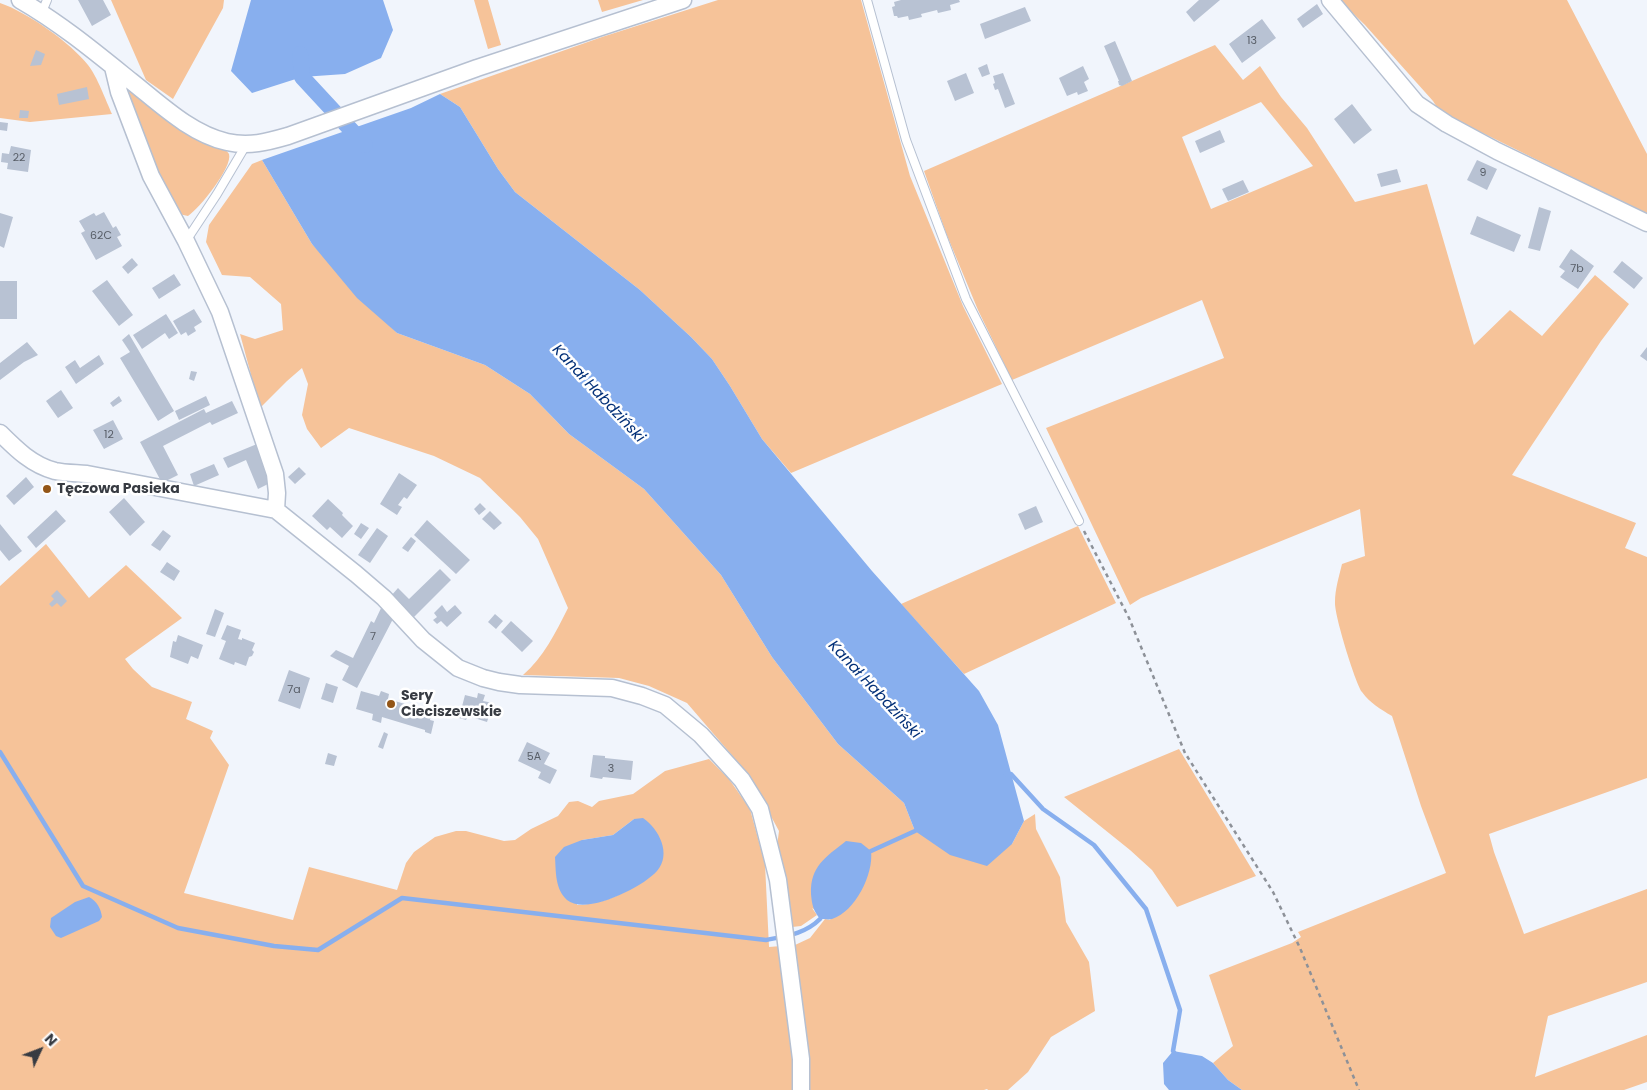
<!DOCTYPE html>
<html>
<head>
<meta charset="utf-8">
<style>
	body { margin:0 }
	#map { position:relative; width:1647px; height:1090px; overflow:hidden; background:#f1f5fc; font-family:Poppins,sans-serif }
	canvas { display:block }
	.north { position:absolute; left:15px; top:1025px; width:50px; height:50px; -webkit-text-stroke:4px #fff; paint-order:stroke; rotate:47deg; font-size:14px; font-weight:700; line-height:20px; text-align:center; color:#373b42 }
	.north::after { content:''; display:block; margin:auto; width:18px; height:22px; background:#373b42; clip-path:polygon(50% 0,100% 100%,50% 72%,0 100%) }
</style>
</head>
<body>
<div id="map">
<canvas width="1647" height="1090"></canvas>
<div class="north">N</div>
</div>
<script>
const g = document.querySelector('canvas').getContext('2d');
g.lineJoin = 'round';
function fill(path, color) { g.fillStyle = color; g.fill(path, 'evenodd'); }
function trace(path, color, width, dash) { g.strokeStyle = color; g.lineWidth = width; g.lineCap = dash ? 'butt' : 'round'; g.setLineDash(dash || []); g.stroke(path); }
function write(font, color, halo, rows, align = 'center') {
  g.font = font + ' Poppins,sans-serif'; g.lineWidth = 5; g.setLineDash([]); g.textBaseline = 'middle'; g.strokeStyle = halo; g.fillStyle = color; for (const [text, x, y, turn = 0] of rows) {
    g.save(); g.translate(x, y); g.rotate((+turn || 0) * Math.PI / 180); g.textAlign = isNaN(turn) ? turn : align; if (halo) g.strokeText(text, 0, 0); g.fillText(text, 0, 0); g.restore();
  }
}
const green = new Path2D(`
	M111,0H224L223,8L173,99L146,80Z
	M474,0H488L501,45L488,49Z
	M598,0H643L602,12Z
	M718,0H861L910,176L963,306L1002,384L791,473L762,439L730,386L712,359L691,337L640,290L515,192L498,169L460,107L440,94L602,37Z
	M1339,0H1567L1647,154V214L1440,112L1433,101L1365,25Z
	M0,3C27,12 71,43 88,65C97,76 106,101 112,114L30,122L0,118Z
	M1215,45L1243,80L1260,66L1281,97L1307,128L1355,202L1427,184L1474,345L1510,310L1542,336L1595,275L1629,304L1601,341L1512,475L1636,523L1625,548L1647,557V778L1489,834L1494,852L1524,934L1647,889V982L1548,1016L1535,1077L1647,1035V1082L1624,1090H1242L1228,1080L1213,1063L1233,1046L1209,975L1292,943L1301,937L1298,932L1446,873L1421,806L1392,716C1380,709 1370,703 1362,692C1355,682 1334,614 1335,602C1335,589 1339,577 1342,564L1365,556L1360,509L1141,598L1130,605L1046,428L1224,358L1202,300L1012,380L978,310L946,233L924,171ZM1261,102L1313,166L1211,209L1182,137Z
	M127,88L147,105L175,126L224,148C225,150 228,152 229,154C233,167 199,209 188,216L179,214L168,198L125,91Z
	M262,160L312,244L397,333L485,365L530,394L569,434L644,489L721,575L772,657L838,744L904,803L915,831L1012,844L1024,821L1035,814L1036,829L1060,877L1066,922L1089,962L1095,1011L1051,1037L1028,1072L1008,1090H988L987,1089L984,1090H804L806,1039L795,945L810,938L825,919L831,920L812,908L817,915L801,926L792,927L777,846L779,831L748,774L687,703L649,686L619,678L523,675C543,658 556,632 568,608L538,539L520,517L480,478L434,456L349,428L321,448L307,429L302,415L308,384L302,368L287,381L260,408L240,334L255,339L283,330L281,304L250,277L222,275L206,242L209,225L252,164Z
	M1078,526L1116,603L964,674L901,604Z
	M46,544L89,598L126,565L182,618L125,659L133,669L152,687L192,702L186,719L213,731L210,738L229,765L184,893L293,920L309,867L397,890L406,863L414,852L435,837L456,831H466L504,841L515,840L531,829L558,816L569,802L578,801L592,807L599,801L633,794L665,771L709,759L729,779L750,809L765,864L769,947L781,946L791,1038L795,1090H0V586ZM634,819L657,870C634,889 608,904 577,905L582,840L613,835Z
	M1179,749L1256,876L1177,907L1152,870L1130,850L1064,797Z`);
const water = new Path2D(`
	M251,0H383L393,30L381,58L345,74L302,77L252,93L231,71Z
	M440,94L460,107L498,169L515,192L640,290L691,337L712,359L730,386L762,439L872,571L979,691L998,725L1024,821L1012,844L987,866L950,855L915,831L904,803L838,744L772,657L721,575L644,489L569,434L530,394L485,365L397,333L357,298L312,244L262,160L411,108Z
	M643,818C659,829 672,854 657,871C643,887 586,916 567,900C555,889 556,872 555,857L564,847L582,840L613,835L634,819Z
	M846,841L861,843L871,851C874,874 855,912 832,919C829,920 823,919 820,919C813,910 812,905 811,894C810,866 826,857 846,841Z
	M89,897C97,901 101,909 102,917L99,921L61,938L56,936L50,927L51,918L75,902Z
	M1173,1051L1202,1056L1213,1063L1228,1080L1242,1090H1169L1164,1084L1163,1063Z`);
const stream = new Path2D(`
	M0,752L83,886L178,928L274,946L318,950L402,898L766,940C786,936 805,934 820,919
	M1006,774H1011L1043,809L1094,845L1146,909L1180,1010L1173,1051L1176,1055
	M871,851L915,831`);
const canal = new Path2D(`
	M300,54L302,77L365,145`);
const building = new Path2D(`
	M78,0H103L111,15L92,26Z
	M901,0H959L960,2L950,5L951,10L938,13L937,10L921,14L922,17L909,20L908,16L898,18L897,16H894L892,7L895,6L894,2Z
	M1199,0H1220L1194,22L1186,12Z
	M1317,4L1323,14L1303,28L1297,19Z
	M1025,7L1031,21L985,39L980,24Z
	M1262,19L1276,38L1242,63L1229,44Z
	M1115,41L1132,81L1122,86L1119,85L1118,81H1119L1104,46Z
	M36,50L45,54L41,65L30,66Z
	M987,64L990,74L982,77L978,68Z
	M1083,66L1089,79L1084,82L1088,91L1078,95L1077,92L1067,96L1059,78Z
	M966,73L974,93L955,101L947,81Z
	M1003,73L1015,104L1005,108L998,89L995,90L993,84L995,83L993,76Z
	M87,87L89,99L59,105L57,94Z
	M1352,104L1372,130L1354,144L1334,119Z
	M20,110L29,111L28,118H19Z
	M0,122L8,123L7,131L0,130Z
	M1220,130L1225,142L1200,153L1195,141Z
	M11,146L31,150L28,172L7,169L8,163L1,162L2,153L9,154Z
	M1477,160L1497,169L1487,190L1467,180Z
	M1397,169L1401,182L1381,187L1377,174Z
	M1243,180L1249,192L1228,201L1222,189Z
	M1539,207L1551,211L1540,251L1528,248Z
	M104,212L113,228L116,226L121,235L117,237L122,246L96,260L81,233L85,231L79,221L94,213L96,216Z
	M0,213L13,217L4,248L0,246Z
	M1477,216L1521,235L1514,252L1470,234Z
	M1571,249L1594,266L1578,289L1560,277L1565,271L1559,267Z
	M132,258L138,265L128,274L122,267Z
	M1622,261L1643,278L1634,289L1613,272Z
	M174,274L181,285L159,299L152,288Z
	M107,280L133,315L119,326L92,291Z
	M0,281H17V319H0Z
	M194,309L202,322L194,327L196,331L188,336L186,332L181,335L173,321Z
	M166,314L178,333L169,339L165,333L142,349L133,335Z
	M129,334L174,411L158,421L120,358L130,352L122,340Z
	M27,342L38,355L24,362L0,380V363Z
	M1647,347V361L1640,356Z
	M99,355L104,364L76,384L65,367L75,360L80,368Z
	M191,371L197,372L194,381L189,379Z
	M61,390L73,408L58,418L46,401Z
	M119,396L122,401L113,407L110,403Z
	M206,396L210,405L179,420L175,411Z
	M232,401L238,413L212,425L210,422L163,446L178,475L162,483L140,442L204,409L206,413Z
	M113,420L123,439L104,449L93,430Z
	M257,444L270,483L258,489L246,460L228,468L223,458Z
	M214,464L219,475L194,486L190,474Z
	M299,467L306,474L295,484L288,477Z
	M399,473L417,485L407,499L404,497L398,505L402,507L397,515L380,504Z
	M26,477L34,487L14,505L6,496Z
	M124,498L145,522L130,536L109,512Z
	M328,499L343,513L342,515L353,526L342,538L330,527L327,530L312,516Z
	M480,503L486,509L479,515L474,509Z
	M1036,506L1043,522L1025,530L1018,514Z
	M56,510L66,521L36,548L27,537Z
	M490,511L502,523L494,530L482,519Z
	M427,520L470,560L456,574L414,535Z
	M361,523L369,528L361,539L354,534Z
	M0,524L22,551L9,561L0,550Z
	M377,528L388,536L370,563L358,555Z
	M163,530L171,536L160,551L151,545Z
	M411,537L416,541L408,552L402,548Z
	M167,562L180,571L174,581L160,572Z
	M440,569L451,580L414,617L391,596L398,588L409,599Z
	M57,590L67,601L61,607L57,603L52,607L49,604L54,599L51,596Z
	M442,605L447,612L455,605L462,613L447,627L441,621L437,624L433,620L437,617L434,613Z
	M382,606L394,617L357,688L342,680L349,666L330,656L336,650L353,658L371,621L374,623Z
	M215,609L224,613L215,637L206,634Z
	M495,614L503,621L496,629L488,622Z
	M511,621L533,641L522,652L501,632Z
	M227,625L241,630L238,639L242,640V638L255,643L252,650L254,652L252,656L249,657L246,666L235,662L234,665L219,659L226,641L221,639Z
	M178,635L203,645L198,659L191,656L188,664L170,657L173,641L176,642Z
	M289,670L310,678L300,709L278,701Z
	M326,683L338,687L333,703L321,699Z
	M361,691L379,696L381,691L389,694L388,699L432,712L430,720L434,721L431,734L425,732V730L382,717L381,723L372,720L373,714L356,709Z
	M478,693L485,695L483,701L493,703L487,722L468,716L466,720L459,718L465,695L477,698Z
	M384,732L388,734L383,749L378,747Z
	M527,742L550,753L544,764L557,770L550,784L538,778L541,772L518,761Z
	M328,753L337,756L334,766L325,764Z
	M593,755L605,756V758L633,761L631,780L603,777L602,779L590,777Z`);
const path = new Path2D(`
	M1084,531L1129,618L1185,753L1273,892L1300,948L1359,1090`);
const lane = new Path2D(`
	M867,0L906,140L966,299L1079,521
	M42,12L47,0
	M186,241L217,194L246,145`);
const street = new Path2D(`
	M20,0C60,23 95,52 131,81C160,104 191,134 227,142C249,147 267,142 288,136L477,68L683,0
	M1330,0L1417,104L1447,124L1497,151L1647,223
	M113,67L119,92L151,176L186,241L220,312L275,474L277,493L276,510
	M0,433C16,449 32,465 55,471C65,473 76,473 87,474L276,510L356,574L384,598L423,640L458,668L483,678L499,682L520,685L612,688L642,696L665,705L701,735L742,780L760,809L778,880L801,1059V1090`);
const markers = [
	[47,489,5,"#935618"],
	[391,704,5,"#935618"]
];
const numberNames = [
	["13",1252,41],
	["22",19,158],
	["9",1483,173],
	["62C",101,236],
	["7b",1577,269],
	["12",109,435],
	["7",373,637],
	["7a",294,690],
	["5A",534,757],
	["3",611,769]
];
const poiNames = [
	["Tęczowa Pasieka",57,489],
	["Sery",401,696],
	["Cieciszewskie",401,712]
];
const waterNames = [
	["Kanał Habdziński",598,394,47],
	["Kanał Habdziński",874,690,47]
];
fill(green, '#f6c399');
fill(water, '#88afee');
trace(stream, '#88afee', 4.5);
trace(canal, '#88afee', 16);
fill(building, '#b8c2d3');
trace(lane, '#b6c0d1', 10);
trace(street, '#b6c0d1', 19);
trace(path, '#8d9198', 2.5, [4, 4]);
trace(lane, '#fff', 8);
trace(street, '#fff', 16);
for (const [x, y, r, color] of markers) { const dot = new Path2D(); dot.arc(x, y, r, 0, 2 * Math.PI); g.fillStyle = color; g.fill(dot); trace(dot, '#fff', 2); }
write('11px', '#575d66', null, numberNames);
write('bold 14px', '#373b42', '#fff', poiNames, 'left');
write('italic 15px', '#033078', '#fff', waterNames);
</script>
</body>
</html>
